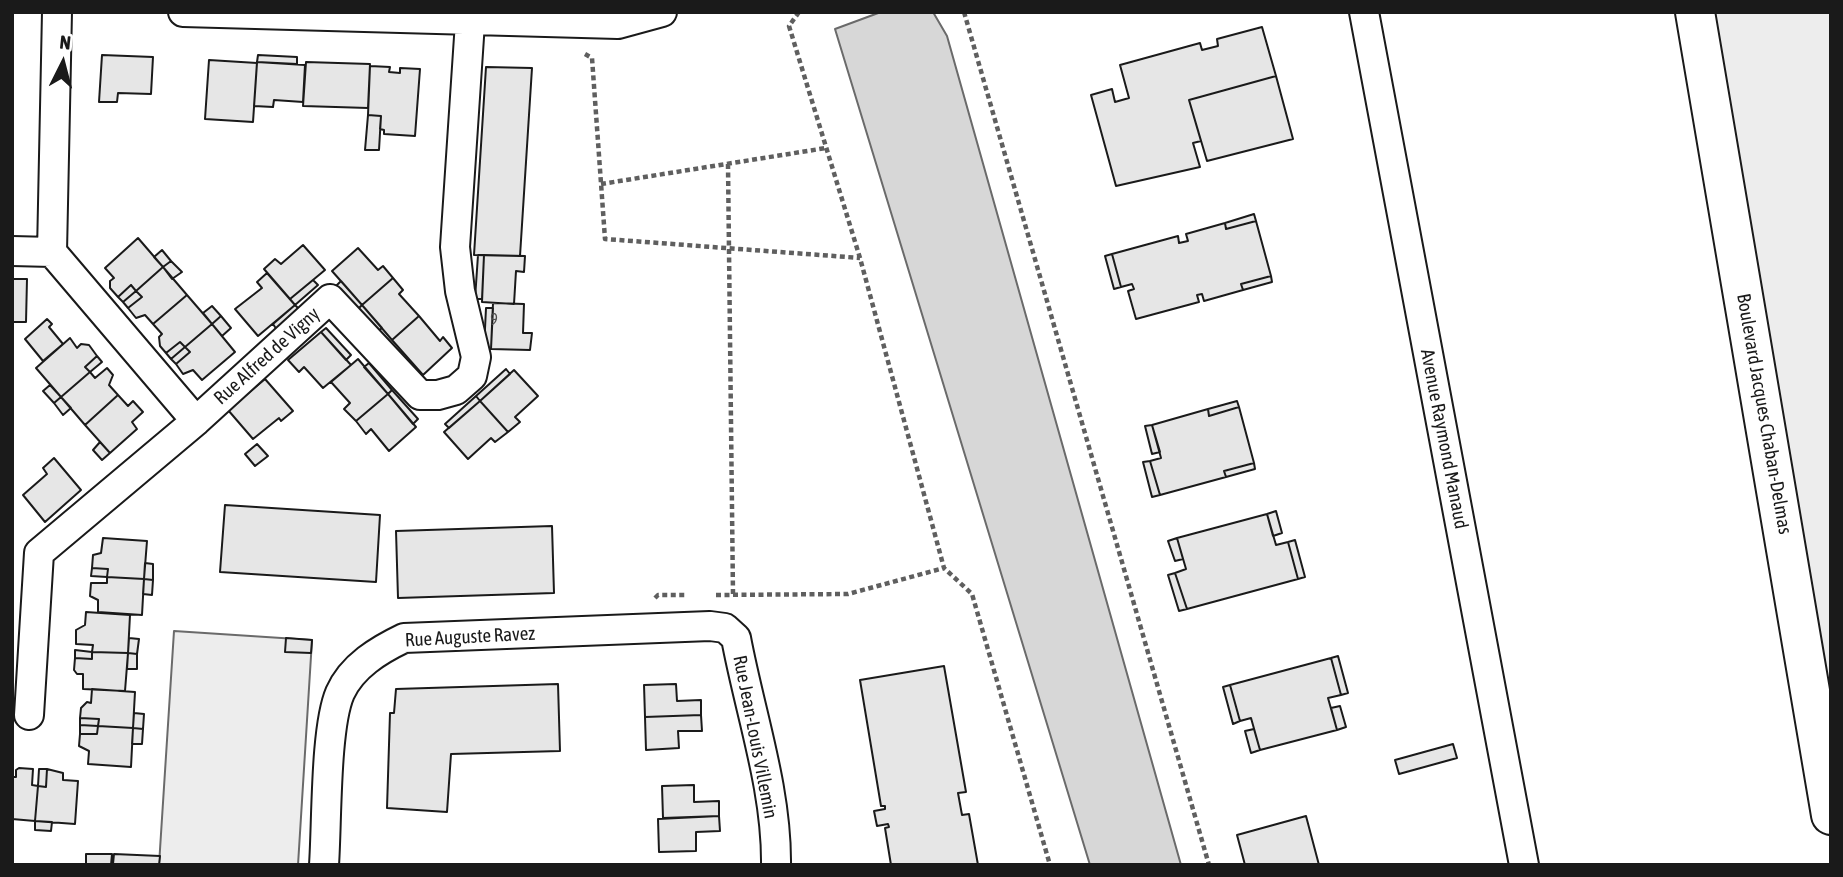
<!DOCTYPE html>
<html>
<head>
<meta charset="utf-8">
<style>
	body { margin:0 }
	#map { position:relative; width:1843px; height:877px; overflow:hidden; background:#fff; font-family:"Asap Condensed",sans-serif }
	canvas { display:block }
	.frame { position:absolute; inset:0; border:14px solid #1a1a1a; pointer-events:none }
	.north { position:absolute; left:28px; top:28px; width:70px; height:70px; -webkit-text-stroke:5px #fff; paint-order:stroke; rotate:6deg; font-size:19px; font-weight:700; line-height:28px; text-align:center; color:#1a1a1a }
	.north::after { content:''; display:block; margin:auto; width:24px; height:32px; background:#1a1a1a; clip-path:polygon(50% 0,100% 100%,50% 72%,0 100%) }
</style>
</head>
<body>
<div id="map">
<canvas width="1843" height="877"></canvas>
<div class="frame"></div>
<div class="north">N</div>
</div>
<script>
const g = document.querySelector('canvas').getContext('2d');
g.lineJoin = 'round';
function fill(path, color) { g.fillStyle = color; g.fill(path, 'evenodd'); }
function trace(path, color, width, dash) { g.strokeStyle = color; g.lineWidth = width; g.lineCap = dash ? 'butt' : 'round'; g.setLineDash(dash || []); g.stroke(path); }
function write(font, color, halo, rows, align = 'center') {
  g.font = font + ' "Asap Condensed",sans-serif'; g.lineWidth = 5; g.setLineDash([]); g.textBaseline = 'middle'; g.strokeStyle = halo; g.fillStyle = color; for (const [text, x, y, turn = 0] of rows) {
    g.save(); g.translate(x, y); g.rotate((+turn || 0) * Math.PI / 180); g.textAlign = isNaN(turn) ? turn : align; if (halo) g.strokeText(text, 0, 0); g.fillText(text, 0, 0); g.restore();
  }
}
const built = new Path2D(`
	M1711,12H1831V706Z
	M174,631L312,640L298,865H159Z`);
const water = new Path2D(`
	M881,12H933L947,36L1181,865H1090L835,29Z`);
const building = new Path2D(`
	M1262,27L1276,76L1189,100L1201,141L1193,143L1200,167L1116,186L1091,95L1112,89L1115,102L1129,98L1120,65L1200,43L1202,50L1218,46L1217,39Z
	M102,55L153,57L151,94L118,93L117,102H99Z
	M258,55L297,57V64L257,62Z
	M209,60L257,63L253,122L205,119Z
	M257,62L305,65L303,102L274,100L273,107L254,106Z
	M306,62L370,64L368,108L303,106Z
	M370,66L390,67L389,72L400,73V68L420,69L415,136L384,134V130L380,129L381,116L368,115Z
	M486,67L532,68L520,256L474,255Z
	M1276,76L1293,139L1207,161L1189,100Z
	M368,115L381,116L379,150H365Z
	M1254,214L1256,221L1226,229L1225,223Z
	M1256,221L1271,276L1241,284L1243,290L1204,301L1202,294L1197,295L1199,302L1136,319L1128,291L1134,289L1132,284L1121,287L1112,254L1178,236L1179,243L1188,241L1186,234L1225,223L1226,229Z
	M138,238L163,267L136,291L131,285L118,297L110,288V281L114,278L105,268Z
	M303,245L325,270L290,299L264,269L275,259L281,264Z
	M358,248L378,270L383,266L393,278L362,305L332,271Z
	M162,250L171,261L163,267L154,257Z
	M1112,254L1121,287L1114,289L1105,256Z
	M478,255H484L482,299H475Z
	M484,255L525,256L524,272L516,271L514,304L482,302Z
	M171,261L182,272L172,279L163,267Z
	M163,267L187,295L153,324L145,315L136,318L128,308L142,297L136,291Z
	M267,273L295,305L258,336L235,309L262,288L257,282Z
	M1271,276L1272,282L1243,290L1241,284Z
	M393,278L403,290L399,294L419,316L392,340L362,305Z
	M12,279H27L26,322H12Z
	M313,280L318,285L295,305L290,299Z
	M341,281L362,305L357,310L336,286Z
	M131,285L136,291L123,302L118,297Z
	M136,291L142,297L128,308L123,302Z
	M187,295L212,324L185,347L180,342L166,353L160,346L159,337L162,334L153,324Z
	M493,303L524,304L523,333H532L530,350L491,349Z
	M295,305L300,310L277,330L273,324Z
	M362,305L382,328L377,332L357,310Z
	M212,306L221,316L212,324L203,313Z
	M486,308H493L491,349H484Z
	M221,316L231,328L222,336L212,324Z
	M419,316L440,341L443,337L452,348L423,375L392,340Z
	M47,319L52,324L49,327L63,344L43,361L25,339Z
	M212,324L235,352L202,380L193,370L183,374L176,364L190,352L185,347Z
	M326,328L351,355L346,360L321,332Z
	M321,332L351,365L323,388L304,367L299,372L288,360Z
	M70,338L77,348L81,344L89,345L97,356L85,367L90,372L61,397L36,368Z
	M180,342L185,347L171,359L166,353Z
	M185,347L190,352L176,364L171,359Z
	M97,356L102,362L90,372L85,367Z
	M358,359L388,394L356,421L344,409L350,403L331,382Z
	M369,363L392,390L388,394L364,367Z
	M107,368L113,375L109,385L118,395L85,425L61,397L90,372L95,378Z
	M506,369L510,374L480,401L476,396Z
	M514,370L538,396L515,417L520,422L508,432L480,401Z
	M265,379L293,411L281,421L279,418L253,439L228,410Z
	M50,385L61,397L54,403L43,391Z
	M392,390L418,419L413,424L388,394Z
	M388,394L416,427L389,451L371,429L366,434L356,421Z
	M118,395L128,406L133,401L143,412L132,422L137,429L110,453L85,425Z
	M476,396L480,401L449,428L445,424Z
	M61,397L71,408L63,415L54,403Z
	M480,401L508,432L495,442L491,438L468,459L444,432Z
	M1237,401L1239,407L1209,416L1208,409Z
	M1239,407L1254,463L1224,471L1226,477L1160,495L1150,461L1161,458L1152,425L1208,409L1209,416Z
	M1152,425L1160,452L1152,454L1145,426Z
	M100,442L110,453L102,460L93,450Z
	M257,444L268,456L255,466L245,454Z
	M54,458L81,490L45,522L23,495L47,474L43,468Z
	M1150,461L1160,495L1152,497L1143,462Z
	M1254,463L1255,469L1226,477L1224,471Z
	M225,505L380,515L376,582L220,572Z
	M1276,511L1282,533L1273,536L1267,514Z
	M1267,514L1276,545L1288,542L1298,579L1187,609L1175,573L1186,569L1177,538Z
	M552,526L554,593L398,598L396,531Z
	M103,538L147,541L144,579L107,577L108,569L92,568L93,555L101,553Z
	M1177,538L1183,559L1175,561L1168,541Z
	M1295,540L1305,577L1298,579L1288,542Z
	M145,563L153,564V580L144,579Z
	M92,568L108,569L107,577L91,576Z
	M1175,573L1187,609L1179,611L1168,575Z
	M107,577L144,579L142,615L98,612V600L90,596L91,583H107Z
	M144,579L153,580L152,595L143,594Z
	M86,612L130,615L128,653L92,652L93,645L76,644V630L85,625Z
	M129,638L139,639L137,654L128,653Z
	M286,638L312,640L311,653L285,652Z
	M75,650L92,652V659L75,658Z
	M92,652L128,653L125,691L83,689V674H77L74,670L75,658L92,659Z
	M128,653L137,654V669H127Z
	M1338,656L1348,693L1341,695L1331,658Z
	M1331,658L1341,695L1328,698L1337,730L1260,750L1251,718L1240,721L1230,685Z
	M944,666L966,792L958,793L962,815L969,814L978,865H891L885,828L889,827L888,824L877,826L874,811L885,809V806H881L860,680Z
	M558,684L560,751L451,754L447,812L387,808L390,713H394L396,689Z
	M676,684L677,701L701,700V715L645,717L644,685Z
	M1230,685L1240,721L1233,724L1223,687Z
	M92,689L135,692L133,728L98,726L99,719L80,718L81,708L87,702L91,703Z
	M1340,706L1346,727L1337,730L1331,708Z
	M134,713L144,714L143,729L133,728Z
	M701,715L702,731H678L679,748L646,750L645,717Z
	M80,718L99,719L98,726L80,725Z
	M80,725L98,726L97,734H80Z
	M98,726L133,728L131,767L88,764L89,751L79,746L80,734H97Z
	M133,728L143,729L142,744H132Z
	M1254,729L1260,750L1251,753L1245,731Z
	M1453,744L1457,758L1399,774L1395,760Z
	M19,768L33,769L32,785L38,786L35,821L12,819V777H16V770Z
	M39,769H47L46,787L38,786Z
	M47,769L63,773V780L78,781L75,824L35,821L38,786L46,787Z
	M694,785V802L719,801V816L663,818L662,786Z
	M719,816L720,831L696,832V851L659,852L658,819Z
	M1306,816L1319,865H1245L1237,835Z
	M35,821L52,822L51,831L35,830Z
	M86,854H112L111,865H86Z
	M114,854L160,856L159,865L113,864Z`);
const path = new Path2D(`
	M799,12L789,26L860,258L944,568L972,594L1050,865
	M964,12L1209,865
	M585,54L592,58L605,239L860,258
	M728,164L733,594
	M601,184L826,148
	M716,595L848,594L944,568
	M655,598L658,595H687`);
const street = new Path2D(`
	M57,12L52,252L196,421
	M183,12L618,24L662,12
	M1364,12L1524,865
	M12,251L52,252
	M29,715L39,553L196,421L330,299L420,395H438L456,390L472,376L476,357L460,291L455,247L470,22
	M324,865C327,823 325,728 340,693C352,666 379,650 404,638L710,626L725,628L736,638C750,713 777,789 776,865`);
const secondary = new Path2D(`
	M1695,12L1831,815`);
const numberNames = [
	["9",494,320]
];
const streetNames = [
	["Rue Alfred de Vigny",267,356,-42],
	["Boulevard Jacques Chaban-Delmas",1764,414,80],
	["Avenue Raymond Manaud",1444,439,79],
	["Rue Auguste Ravez",470,637,-3],
	["Rue Jean-Louis Villemin",755,737,79]
];
fill(built, '#ededed');
trace(built, '#6a6a6a', 2);
fill(water, '#d7d7d7');
trace(water, '#6a6a6a', 2);
fill(building, '#e6e6e6');
trace(building, '#1a1a1a', 2);
trace(street, '#1a1a1a', 32);
trace(secondary, '#1a1a1a', 42);
trace(path, '#5f5f5f', 4.5, [5, 3.5]);
trace(street, '#fff', 28);
trace(secondary, '#fff', 38);
write('16px', '#4d4d4d', null, numberNames);
write('19px', '#1a1a1a', '#fff', streetNames);
</script>
</body>
</html>
